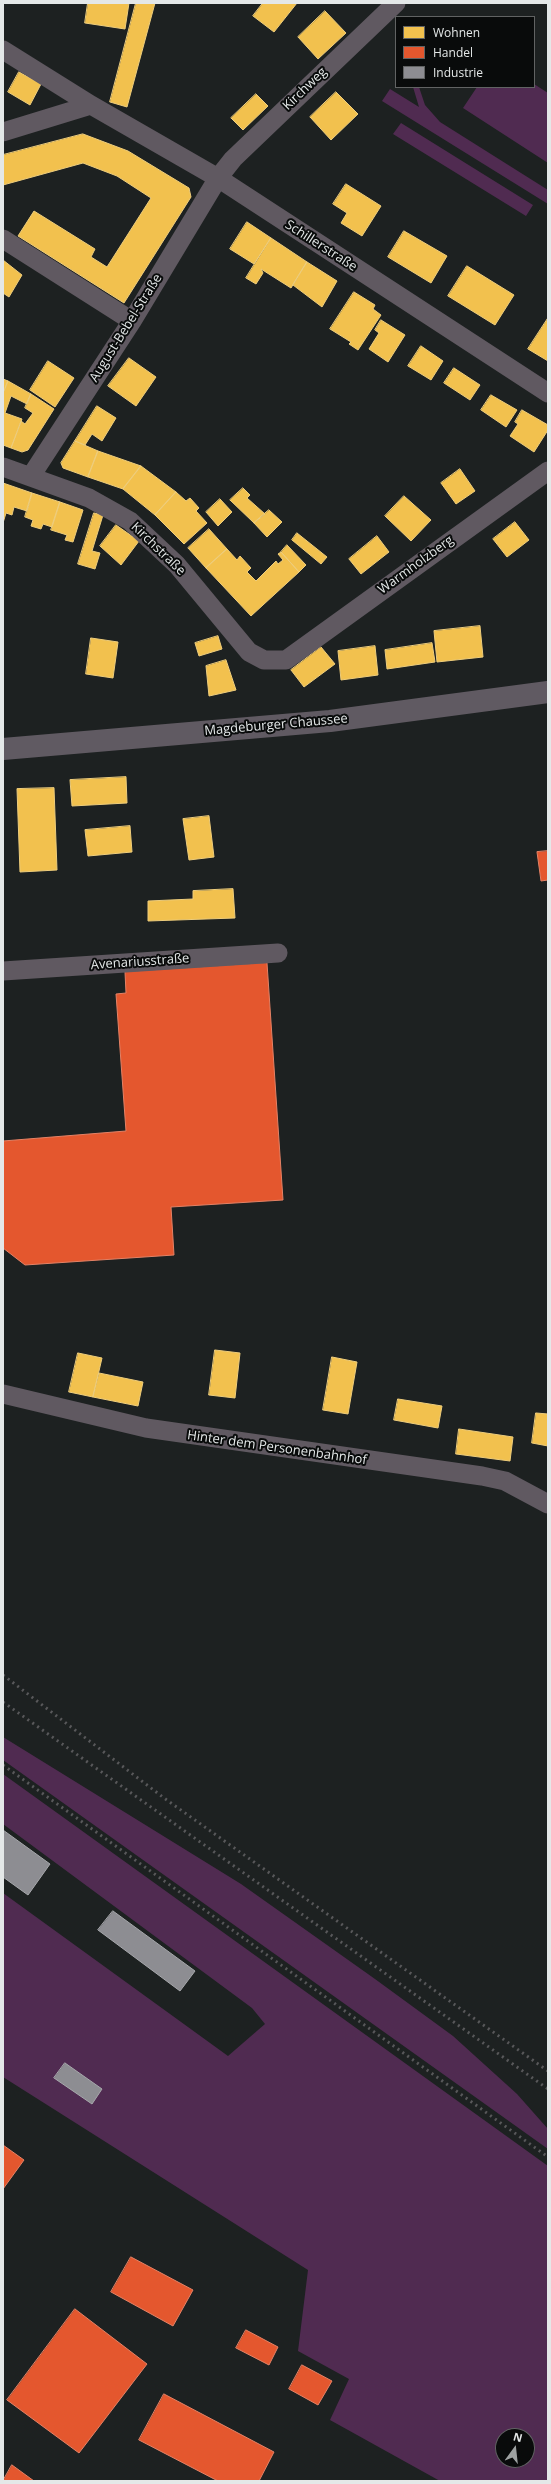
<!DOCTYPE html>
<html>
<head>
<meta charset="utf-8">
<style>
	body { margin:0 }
	#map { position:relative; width:551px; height:2484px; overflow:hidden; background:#1d2121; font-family:"Open Sans",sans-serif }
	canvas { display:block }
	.frame { position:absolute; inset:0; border:4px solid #e4e8e8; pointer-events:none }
	.legend { position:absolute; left:395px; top:16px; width:140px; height:72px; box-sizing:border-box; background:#090b0b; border:1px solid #616363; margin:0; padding:5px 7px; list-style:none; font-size:12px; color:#e4e8e8 }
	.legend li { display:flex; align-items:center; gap:8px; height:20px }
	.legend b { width:20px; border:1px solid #616363 }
	.north { position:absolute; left:495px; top:2428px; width:40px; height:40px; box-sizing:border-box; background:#090b0b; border:1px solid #616363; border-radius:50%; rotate:15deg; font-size:11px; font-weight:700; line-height:16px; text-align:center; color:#e4e8e8 }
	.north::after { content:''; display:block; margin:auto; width:14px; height:18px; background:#9ea2a2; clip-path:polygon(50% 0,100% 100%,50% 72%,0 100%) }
</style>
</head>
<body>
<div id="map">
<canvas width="551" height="2484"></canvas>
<div class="frame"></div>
<ul class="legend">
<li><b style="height:11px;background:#f2c14e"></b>Wohnen</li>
<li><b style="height:11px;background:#e4572e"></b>Handel</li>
<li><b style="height:11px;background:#8d8d92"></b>Industrie</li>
</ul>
<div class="north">N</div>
</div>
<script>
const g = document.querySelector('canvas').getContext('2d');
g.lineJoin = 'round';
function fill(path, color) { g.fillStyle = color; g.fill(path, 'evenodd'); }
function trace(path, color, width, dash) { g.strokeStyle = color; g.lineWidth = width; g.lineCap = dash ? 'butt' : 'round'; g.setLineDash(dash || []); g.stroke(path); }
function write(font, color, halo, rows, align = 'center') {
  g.font = font + ' "Open Sans",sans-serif'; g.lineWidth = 4; g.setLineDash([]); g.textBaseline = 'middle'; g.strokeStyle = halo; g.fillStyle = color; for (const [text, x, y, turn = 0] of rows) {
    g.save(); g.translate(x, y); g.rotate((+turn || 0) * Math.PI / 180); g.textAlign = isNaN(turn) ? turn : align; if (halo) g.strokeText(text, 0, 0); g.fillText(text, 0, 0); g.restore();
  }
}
const green = new Path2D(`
	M534,84L548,93V163L463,108L477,87H534Z
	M413,87H419L425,105L440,122L548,190V204L382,101L390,89L419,107Z
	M401,123L533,205L526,216L393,134Z
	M3,1737L241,1884L375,1979L453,2036L517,2094L548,2129V2149L3,1760Z
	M3,1774L548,2166V2481H440L330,2420L349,2379L298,2351L308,2270L3,2077V1893L228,2056L265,2024L252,2008L3,1824ZM503,2436H527V2460H503Z`);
const homes = new Path2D(`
	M88,3H129L125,29L85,23Z
	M136,3H155L127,107L110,102Z
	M263,3H297L274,32L253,16Z
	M325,11L346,33L318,59L298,37Z
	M19,72L41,84L30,105L8,92Z
	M336,92L358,114L331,140L310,117Z
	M256,94L268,106L243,130L231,118Z
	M83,134L128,151L189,188L191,197L124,303L18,236L34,211L95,249L91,257L107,267L151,198L117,176L83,163L3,185V155Z
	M346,184L381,206L362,236L341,223L347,213L333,204Z
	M247,222L271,238L254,264L230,249Z
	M404,231L447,256L431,283L388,257Z
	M271,238L307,262L291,288L261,269L263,273L256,284L246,278Z
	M3,260L22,275L9,297L3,293Z
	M307,262L337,281L322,307L293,285Z
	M467,266L514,295L495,325L448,296Z
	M354,292L375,305L373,309L381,315L358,350L349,344L351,342L330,329Z
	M548,318V361L528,349Z
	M381,320L405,335L388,362L369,349L379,333L375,330Z
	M421,346L443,361L431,380L408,366Z
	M129,358L156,377L136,406L108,386Z
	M48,361L74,378L55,407L30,390Z
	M454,368L480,385L470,400L444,383Z
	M3,379L8,381L4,391H3Z
	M8,381L31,394L27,404L11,396L5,413L22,419L11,448L3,445V394Z
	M31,394L54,409L28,450L22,452L11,448L21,421L25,424L33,413L25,408Z
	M491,395L517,410L506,427L481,410Z
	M97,406L116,418L102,441L92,434L85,445L75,441Z
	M522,410L548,425V430L534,452L510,436L518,424L515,422Z
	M75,441L98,451L88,477L63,468L61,463Z
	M98,451L141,466L123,489L88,477Z
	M141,466L176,492L155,515L123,489Z
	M460,469L475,491L456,504L441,483Z
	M3,483L32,493L27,511L14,507L12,515L6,513L3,523Z
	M243,488L250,495L247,498L265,514L254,523L230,500Z
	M176,492L186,501L190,498L199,508L196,511L207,523L184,544L155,515Z
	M32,493L60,502L52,527L43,524L41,529L31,526L33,520L25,517Z
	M404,496L431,520L411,541L385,516Z
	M220,499L232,512L218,526L206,512Z
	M60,502L83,510L73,542L65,540L67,535L51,530Z
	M269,510L282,522L267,537L254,523Z
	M94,513L103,515L92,551L100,553L95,569L78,564Z
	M515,522L529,540L507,557L493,539Z
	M116,525L139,541L121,565L100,546Z
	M209,529L227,549L206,568L188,548Z
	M297,533L327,557L321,564L292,540Z
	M377,536L389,552L361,574L349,559Z
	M287,545L306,565L299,572L281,552Z
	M227,549L237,560L240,556L251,568L247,572L256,581L276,561L278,564L283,560L278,554L281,552L299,572L251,616L206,568Z
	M480,626L483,657L437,662L434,631Z
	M218,636L222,649L199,656L195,643Z
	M91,638L118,642L113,678L86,674Z
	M432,643L435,662L387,669L385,650Z
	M375,646L378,675L341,680L338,651Z
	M321,647L335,664L304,687L291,670Z
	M226,660L236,690L209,696L206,666Z
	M126,777L127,803L72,806L70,780Z
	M54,788L57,870L20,872L17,789Z
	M209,816L214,857L189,860L183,819Z
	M130,826L132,852L88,856L85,830Z
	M233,889L235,918L148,921V901L193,899V891Z
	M215,1350L240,1353L235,1398L209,1395Z
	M78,1353L102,1358L93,1397L69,1392Z
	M332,1357L357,1362L348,1414L323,1410Z
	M99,1373L143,1382L138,1406L93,1397Z
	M398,1399L442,1406L438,1428L394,1420Z
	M536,1413L548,1414V1446L532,1443Z
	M459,1429L513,1437L510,1461L456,1454Z`);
const shops = new Path2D(`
	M548,851V880L541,881L537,852Z
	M267,963L283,1200L171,1207L174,1255L25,1265L3,1248V1141L126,1131L116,994L126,993L125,972Z
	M3,2145L24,2160L3,2189Z
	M131,2257L193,2290L173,2326L111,2292Z
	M75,2309L147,2364L79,2453L7,2400Z
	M246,2330L278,2347L269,2365L236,2348Z
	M302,2365L332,2381L318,2405L289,2389Z
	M164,2394L274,2452L259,2481H218L139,2440Z
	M12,2465L34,2481H3Z`);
const industry = new Path2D(`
	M3,1830L50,1864L28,1895L3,1877Z
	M113,1911L195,1971L180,1991L98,1930Z
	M65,2063L102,2089L92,2104L54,2078Z`);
const minor = new Path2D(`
	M3,50L91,105L218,178L548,393
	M3,132L91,105
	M3,239L132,321
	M3,467L89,498L130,521L177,565L249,652L264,660H286L548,471
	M31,476L132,321L218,178L233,159L396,3
	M3,971L278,953
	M3,1394L146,1428L482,1476L505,1481L548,1504`);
const major = new Path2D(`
	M3,749L330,721L548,692`);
const rail = new Path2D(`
	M3,1675L164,1798L548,2071
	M3,1702L548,2089
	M3,1765L548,2157`);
const streetNames = [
	["Kirchweg",305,89,-44],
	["Schillerstraße",321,246,33],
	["August-Bebel-Straße",126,328,-58],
	["Kirchstraße",158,549,44],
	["Warmholzberg",416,565,-36],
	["Magdeburger Chaussee",276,725,-5],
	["Avenariusstraße",140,962,-4],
	["Hinter dem Personenbahnhof",277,1448,8]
];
fill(green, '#502b51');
fill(homes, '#f2c14e');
trace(homes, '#eecd7c', 1);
fill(shops, '#e4572e');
trace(shops, '#e48266', 1);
fill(industry, '#8d8d92');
trace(industry, '#a7a8ac', 1);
trace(minor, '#605961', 19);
trace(major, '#605a62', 22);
trace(rail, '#58585a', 3, [2, 4]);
write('13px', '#e4e8e8', '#090b0b', streetNames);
</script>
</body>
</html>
